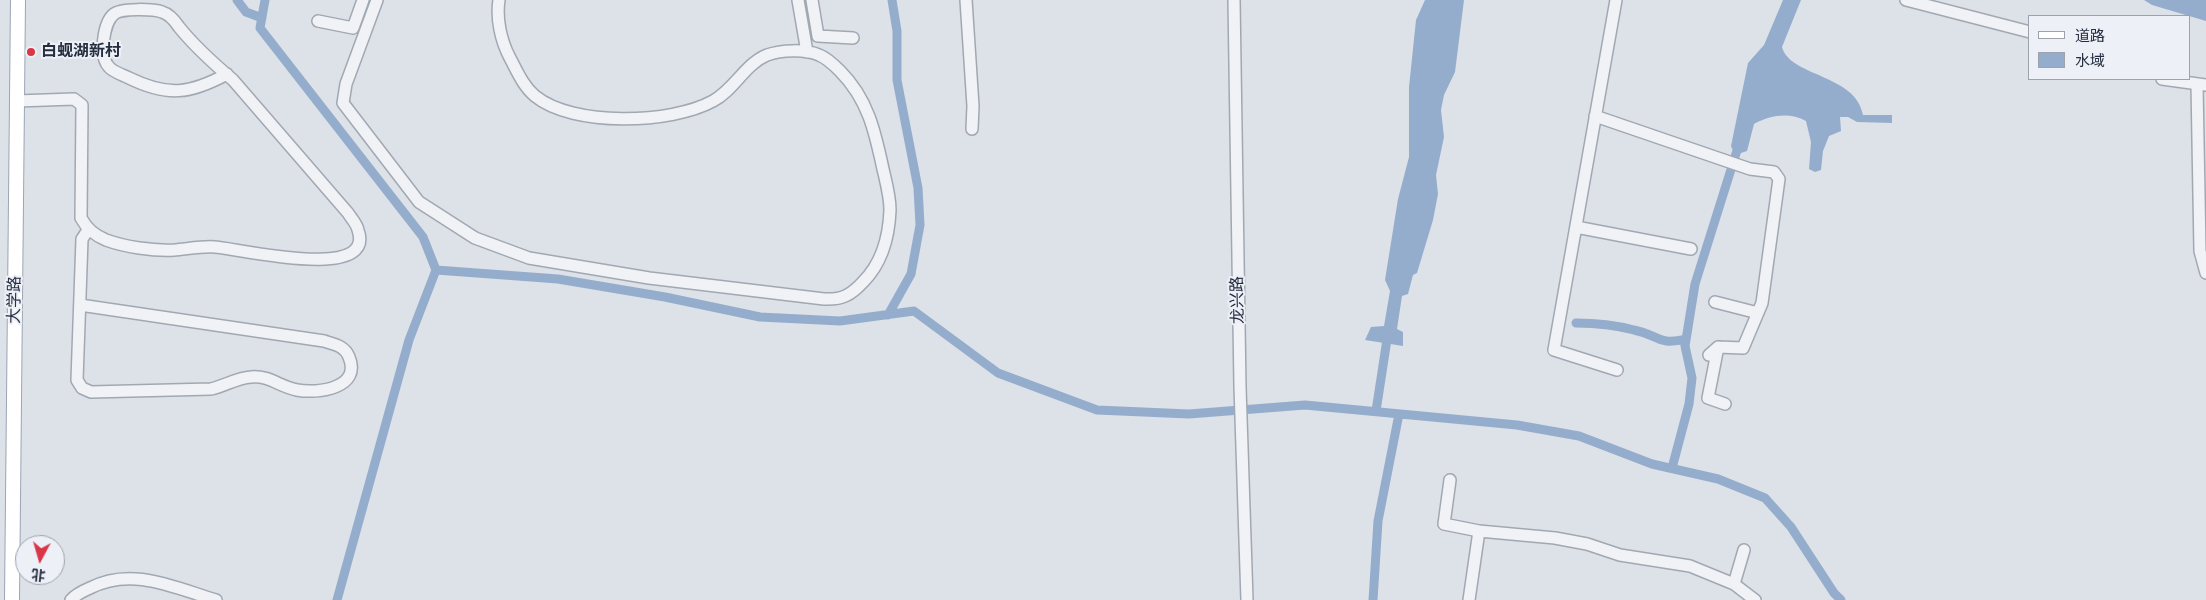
<!DOCTYPE html>
<html>
<head>
<meta charset="utf-8">
<style>
	body { margin:0 }
	#map { position:relative; width:2206px; height:600px; overflow:hidden; background:#dde1e8; font-family:"Fira Sans","Noto Sans SC",sans-serif }
	canvas { display:block }
	.legend { position:absolute; left:2028px; top:15px; width:162px; height:65px; box-sizing:border-box; background:#edf0f6; border:1px solid #9da2ad; margin:0; padding:6px 9px; list-style:none; font-size:15px; color:#252e40 }
	.legend li { display:flex; align-items:center; gap:10px; height:25px }
	.legend b { width:25px; border:1px solid #9da2ad }
	.north { position:absolute; left:15px; top:535px; width:50px; height:50px; box-sizing:border-box; background:#edf0f6; border:1px solid #9da2ad; border-radius:50%; rotate:186deg; font-size:14px; font-weight:700; line-height:20px; text-align:center; color:#252e40 }
	.north::after { content:''; display:block; margin:auto; width:18px; height:22px; background:#d93648; clip-path:polygon(50% 0,100% 100%,50% 72%,0 100%) }
</style>
</head>
<body>
<div id="map">
<canvas width="2206" height="600"></canvas>
<ul class="legend">
<li><b style="height:6px;background:#fff"></b>道路</li>
<li><b style="height:14px;background:#95adcc"></b>水域</li>
</ul>
<div class="north">北</div>
</div>
<script>
const g = document.querySelector('canvas').getContext('2d');
g.lineJoin = 'round';
function fill(path, color) { g.fillStyle = color; g.fill(path, 'evenodd'); }
function trace(path, color, width, dash) { g.strokeStyle = color; g.lineWidth = width; g.lineCap = dash ? 'butt' : 'round'; g.setLineDash(dash || []); g.stroke(path); }
function write(font, color, halo, rows, align = 'center') {
  g.font = font + ' "Fira Sans","Noto Sans SC",sans-serif'; g.lineWidth = 4; g.setLineDash([]); g.textBaseline = 'middle'; g.strokeStyle = halo; g.fillStyle = color; for (const [text, x, y, turn = 0] of rows) {
    g.save(); g.translate(x, y); g.rotate((+turn || 0) * Math.PI / 180); g.textAlign = isNaN(turn) ? turn : align; if (halo) g.strokeText(text, 0, 0); g.fillText(text, 0, 0); g.restore();
  }
}
const water = new Path2D(`
	M1425,0H1464L1455,72L1444,95L1441,110L1444,137L1436,175L1438,194L1433,220L1417,273L1413,275L1408,294L1402,296L1397,329L1403,332V346L1365,340L1371,327L1384,326L1390,291L1385,280L1398,199L1409,157V87L1416,20Z
	M1783,0H1801L1782,47C1790,77 1856,74 1863,115H1892V123L1857,122L1848,117H1840L1841,131L1829,136L1823,151L1821,170L1815,172L1809,169L1811,142L1806,121C1790,112 1770,115 1754,124L1747,151L1735,155L1731,146L1748,63L1764,45Z
	M2144,0H2206V21L2152,5Z`);
const canal = new Path2D(`
	M237,0L246,12L262,18
	M265,0L260,28L423,237L436,270L409,340L337,600
	M436,270L558,279L665,297L760,317L840,321L914,311L998,373L1097,410L1189,414L1305,405L1517,425L1579,436L1652,464L1718,479L1765,498L1791,527L1834,593L1841,600
	M888,315L911,274L920,225L918,188L897,80V31L892,0
	M1576,323C1596,323 1615,325 1634,330C1659,335 1658,346 1686,339
	M1376,411L1388,333
	M1672,468L1689,404L1692,378L1685,346L1695,284L1739,144
	M1373,600L1378,521L1399,414`);
const minor = new Path2D(`
	M377,0L346,84L343,103L419,202L475,238L529,258L649,278L824,299C842,300 851,295 863,282C882,263 889,237 890,210C890,196 886,182 883,169C875,132 868,99 840,71C834,65 827,58 819,55C805,49 781,50 767,55C745,64 734,90 713,101C671,124 573,127 535,96C523,86 517,71 510,58C501,41 496,19 499,0
	M798,0L807,52
	M812,0L818,36L853,38
	M966,0L973,106L972,129
	M1234,0L1240,387L1247,600
	M1616,0L1554,350L1617,370
	M1906,0L2030,32
	M318,21L353,28L363,0
	M2162,79L2206,85
	M2197,85L2200,251L2206,273
	M17,101L74,99L82,105L81,218C87,229 94,235 106,240C125,247 153,251 174,250C187,249 202,246 215,247C235,248 377,283 358,230C357,224 351,218 348,213L233,80C213,63 195,47 179,27C175,21 169,14 162,12C154,9 120,8 114,14C103,23 99,57 109,67C113,72 123,75 129,78C168,97 190,94 227,74
	M1595,116L1750,169L1774,172L1779,179L1762,303L1743,348L1718,347L1709,355
	M1576,227L1691,249
	M1715,302L1758,313
	M80,305L324,341C334,344 345,346 349,357C362,388 318,394 297,390C280,387 269,375 251,377C236,378 225,386 211,389L91,392L82,388L77,380L82,239L88,230
	M1718,347L1708,398L1725,404
	M1450,480L1444,524L1479,531
	M1734,584L1744,550
	M71,600C76,594 83,591 90,588C132,566 175,588 216,600
	M1469,600L1479,531L1555,538L1587,544L1620,555L1690,566L1734,584L1755,600`);
const major = new Path2D(`
	M12,600L18,0`);
const markers = [
	[31,52,5,"#d93648"]
];
const poiNames = [
	["白蚬湖新村",41,52]
];
const streetNames = [
	["大学路",15,300,-89],
	["龙兴路",1238,300,-91]
];
fill(water, '#95adcc');
trace(canal, '#95adcc', 9);
trace(minor, '#a2a8b2', 14);
trace(major, '#9ba5b5', 16);
trace(minor, '#f0f2f6', 11);
trace(major, '#fff', 14);
for (const [x, y, r, color] of markers) { const dot = new Path2D(); dot.arc(x, y, r, 0, 2 * Math.PI); g.fillStyle = color; g.fill(dot); trace(dot, '#edf0f6', 2); }
write('bold 16px', '#252e40', '#edf0f6', poiNames, 'left');
write('16px', '#252e40', '#edf0f6', streetNames);
</script>
</body>
</html>
